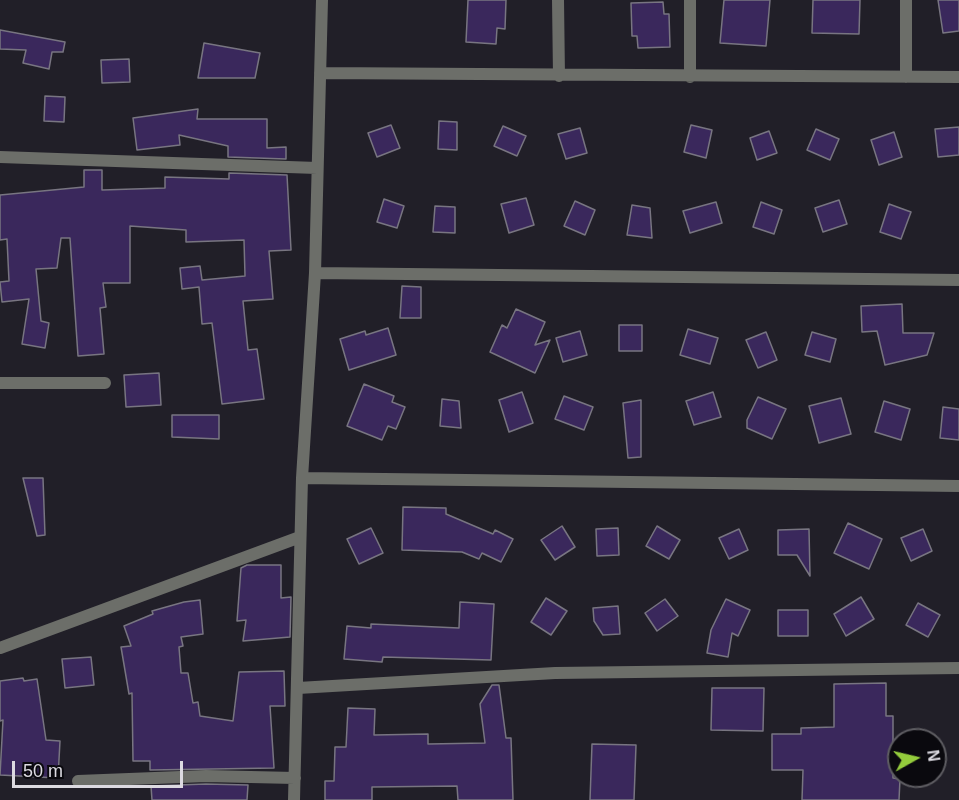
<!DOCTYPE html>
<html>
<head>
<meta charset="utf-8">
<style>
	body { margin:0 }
	#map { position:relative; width:959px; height:800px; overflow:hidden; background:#211f28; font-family:Arial,sans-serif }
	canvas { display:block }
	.north { position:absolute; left:887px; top:728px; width:60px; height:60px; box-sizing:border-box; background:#0a090e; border:2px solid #5e5d62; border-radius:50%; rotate:82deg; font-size:16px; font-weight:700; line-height:24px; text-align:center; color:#dcdae1 }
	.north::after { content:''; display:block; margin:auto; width:21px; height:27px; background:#94cc3c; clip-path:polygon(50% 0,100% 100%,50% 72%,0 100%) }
	.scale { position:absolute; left:12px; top:761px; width:171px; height:27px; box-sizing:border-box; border:3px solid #dcdae1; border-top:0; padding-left:8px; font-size:18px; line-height:21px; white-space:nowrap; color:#dcdae1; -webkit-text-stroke:4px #0a090e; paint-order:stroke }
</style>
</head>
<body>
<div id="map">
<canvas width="959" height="800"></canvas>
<div class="north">N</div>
<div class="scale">50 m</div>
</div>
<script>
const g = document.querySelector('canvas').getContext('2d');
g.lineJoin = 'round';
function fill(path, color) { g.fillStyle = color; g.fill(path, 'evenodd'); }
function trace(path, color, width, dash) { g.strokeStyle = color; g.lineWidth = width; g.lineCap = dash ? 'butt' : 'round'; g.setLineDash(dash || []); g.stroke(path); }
const building = new Path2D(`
	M468,0H506L505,29L497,28L496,44L466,42Z
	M724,0H770L766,46L720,43Z
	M813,0H860L859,34L812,33Z
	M938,0H959V31L943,33Z
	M663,2L664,14H669L670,47L638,48L637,36H632L631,3Z
	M0,30L65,42L63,52H52L49,69L23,63L26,50L0,49Z
	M204,43L260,53L255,78H198Z
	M129,59L130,82L102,83L101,60Z
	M45,96L65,97L64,122L44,121Z
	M198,109L197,119H267V148L286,147V159L228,157V146L179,135L180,145L137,150L133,118Z
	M439,121L457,122V150L438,149Z
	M391,125L400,148L377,157L368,133Z
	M691,125L712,130L706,158L684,152Z
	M503,126L526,136L517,156L494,146Z
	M959,127V155L938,157L935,129Z
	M580,128L587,153L566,159L558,134Z
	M816,129L839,139L830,160L807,150Z
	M769,131L777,153L757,160L750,138Z
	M894,132L902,157L879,165L871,140Z
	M84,170H102V190L165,188V177L229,179V173L287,175L291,250L269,251L273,299L243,301L248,350L257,349L264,399L222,404L212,323L202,324L199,287L182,289L180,268L200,266L202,280L245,276L244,240L186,242V230L130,226V283H103L106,307L100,308L104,354L78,356L70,238H61L57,268L36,269L41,321L49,323L45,348L22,344L29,299L2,302L0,282L9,281L7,239L0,240V195L84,187Z
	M526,198L534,225L509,233L501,204Z
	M384,199L404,206L397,228L377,222Z
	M839,200L847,224L823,232L815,208Z
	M575,201L595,210L585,235L564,226Z
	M716,202L722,223L690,233L683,211Z
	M761,202L782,210L774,234L753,227Z
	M889,204L911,212L901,239L880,232Z
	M632,205L650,208L652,238L627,235Z
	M435,206L455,207V233L433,232Z
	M402,286L421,287V318H400Z
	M902,304L903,333H934L927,355L885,365L877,331L862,332L861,306Z
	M516,309L545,322L535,345L550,340L535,373L490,352L502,325L507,328Z
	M619,325H642V351H619Z
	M388,328L396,355L349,370L340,339L365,331L366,335Z
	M688,329L718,338L710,364L680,355Z
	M580,331L587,355L563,362L556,338Z
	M766,332L777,360L758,368L746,340Z
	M812,332L836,339L830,362L805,355Z
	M159,373L161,405L126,407L124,375Z
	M364,384L394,396L392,402L405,407L396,429L388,426L382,440L347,426Z
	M522,392L533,423L509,432L499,400Z
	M713,392L721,417L694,425L686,401Z
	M564,396L593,407L584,430L555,419Z
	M758,397L786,409L772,439L747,428V420Z
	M841,398L851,434L819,443L809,406Z
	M442,399L459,401L461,428L440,426Z
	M641,400V457L628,458L623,403Z
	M884,401L910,409L901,440L875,432Z
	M943,407L959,409V440L940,438Z
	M172,415H219V439L172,437Z
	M23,478H43L45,535L37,536Z
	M403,507L446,508V514L493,534L495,530L513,539L501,562L482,553L479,559L462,552L402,550Z
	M848,523L882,539L869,569L834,553Z
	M562,526L575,547L555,560L541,540Z
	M657,526L680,540L669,559L646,546Z
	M371,528L383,553L359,564L347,539Z
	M618,528L619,555L597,556L596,529Z
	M739,529L748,550L729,559L719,538Z
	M809,529L810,576L797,555H778V530Z
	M923,529L932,551L911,561L901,538Z
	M247,565H281V598L291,597L290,637L243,641L246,620L237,621L241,568Z
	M861,597L874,619L846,636L834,614Z
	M546,598L567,611L551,635L531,622Z
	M665,599L678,616L657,631L645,613Z
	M726,599L750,610L738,636L732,633L728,657L707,653L711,630Z
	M200,600L203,634L181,637L183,646L179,647L181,673H188L193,703L198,702L200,716L233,721L239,672L284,671L285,706H270L274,768L150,770V761H133L132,693L129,694L121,647L131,646L124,626L153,614L152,611L184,602Z
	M460,602L494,604L491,660L383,657L382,662L344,659L347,626L371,628V624L459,628Z
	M918,603L940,615L928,637L906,625Z
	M618,606L620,634L603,635L594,621L593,608Z
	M778,610H808V636H778Z
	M91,657L94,685L65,688L62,659Z
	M23,678L24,681L37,679L46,740L60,741L58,778L0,775L3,720L0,721V681Z
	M886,683V716H893V778L900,779L899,800H802L803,770H772V734H801V728L834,727V684Z
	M492,685H499L506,738H511L513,800H458L457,786L372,787V800H325V781H334L335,747H346L348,708L375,709L374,735L428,734V744L485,743L480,704Z
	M712,688H764L763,731L711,730Z
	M592,744L636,745L634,800H590Z
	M206,784L248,785L247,800H152L151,786Z`);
const minor = new Path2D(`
	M558,0L559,76
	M690,0V77
	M906,0V77
	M320,73L959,77
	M0,157L317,168
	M315,273L959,280
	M0,383H105
	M302,478L959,486
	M0,648L300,537
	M298,688L555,673L959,668
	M78,781L206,776L295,778
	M294,800L302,478L315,273L322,0`);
fill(building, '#3a285c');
trace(building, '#787581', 1.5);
trace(minor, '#6c6e69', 12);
</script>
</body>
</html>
